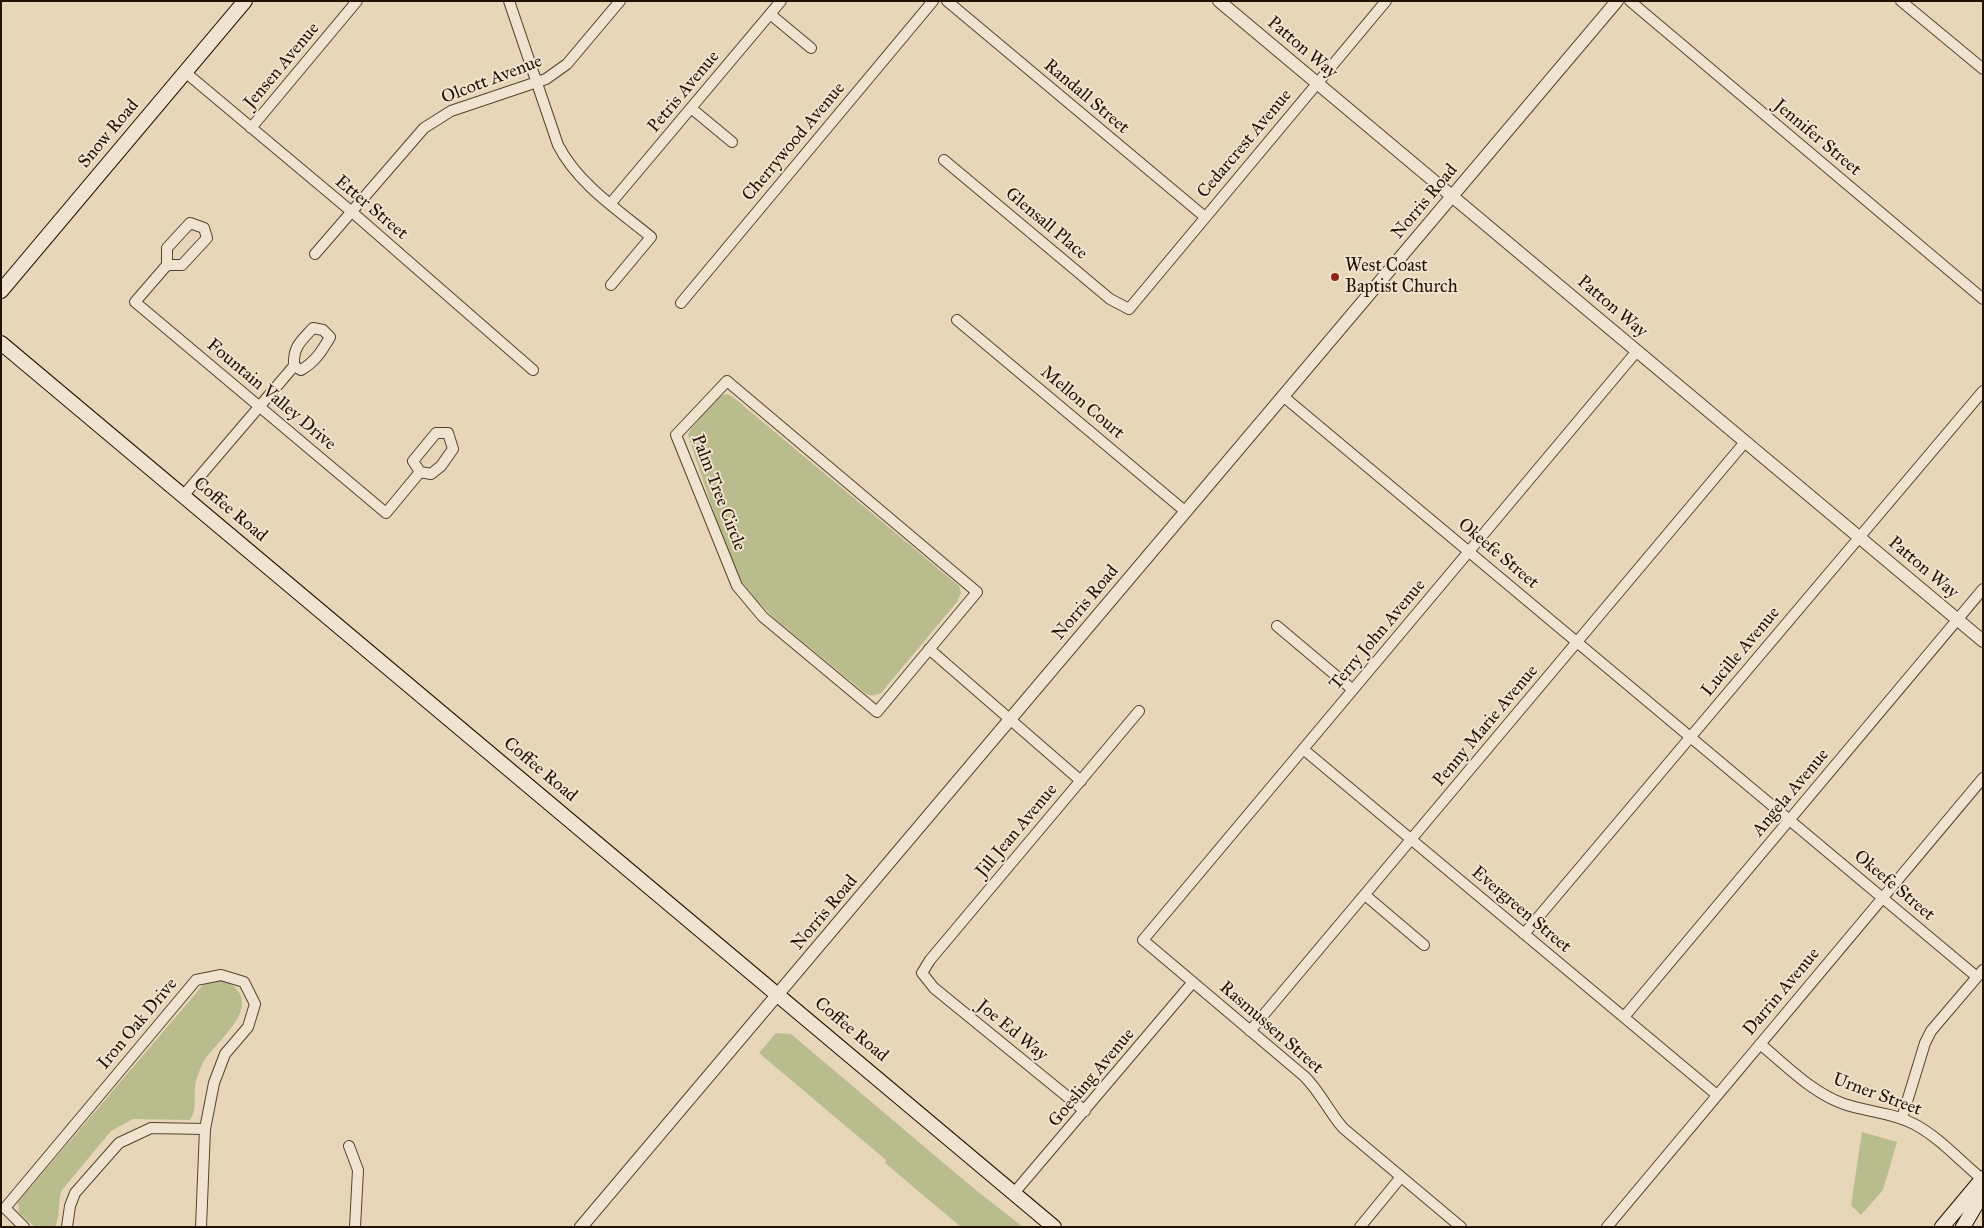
<!DOCTYPE html>
<html>
<head>
<meta charset="utf-8">
<style>
	body { margin:0 }
	#map { position:relative; width:1984px; height:1228px; overflow:hidden; background:#e8d6b8; font-family:"IM FELL Great Primer",serif }
	canvas { display:block }
	.frame { position:absolute; inset:0; border:2px solid #241200; pointer-events:none }
</style>
</head>
<body>
<div id="map">
<canvas width="1984" height="1228"></canvas>
<div class="frame"></div>
</div>
<script>
const g = document.querySelector('canvas').getContext('2d');
g.lineJoin = 'round';
function fill(path, color) { g.fillStyle = color; g.fill(path, 'evenodd'); }
function trace(path, color, width, dash) { g.strokeStyle = color; g.lineWidth = width; g.lineCap = dash ? 'butt' : 'round'; g.setLineDash(dash || []); g.stroke(path); }
function write(font, color, halo, rows, align = 'center') {
  g.font = font + ' "IM FELL Great Primer",serif'; g.lineWidth = 4; g.setLineDash([]); g.textBaseline = 'middle'; g.strokeStyle = halo; g.fillStyle = color; for (const [text, x, y, turn = 0] of rows) {
    g.save(); g.translate(x, y); g.rotate((+turn || 0) * Math.PI / 180); g.textAlign = isNaN(turn) ? turn : align; if (halo) g.strokeText(text, 0, 0); g.fillText(text, 0, 0); g.restore();
  }
}
const green = new Path2D(`
	M727,394L733,397L959,586L961,593L957,602L881,693C875,696 872,696 866,694L774,618L757,601L742,582L729,558L688,435L690,430L715,400L720,396Z
	M219,979C228,981 233,984 238,991C255,1013 215,1043 204,1061C200,1068 196,1079 195,1087C194,1098 197,1110 190,1120L133,1119L111,1131L62,1190C57,1201 61,1215 55,1227H35L19,1213L18,1202L203,985L211,980Z
	M776,1033L791,1034L972,1187L1023,1227H961L885,1163L886,1160L759,1053Z
	M1862,1132L1897,1142L1883,1190L1861,1215L1851,1205Z`);
const minor = new Path2D(`
	M509,1L558,145C578,184 618,210 651,237L611,285
	M947,1L1205,217
	M1630,1L1983,299
	M1901,1L1983,69
	M770,14L811,48
	M185,72L352,212L533,370
	M691,108L732,142
	M251,128L357,1
	M944,160L1110,299L1129,309L1386,1
	M611,203L781,1
	M315,254L424,128L451,111L546,79L567,64L620,1
	M167,265H182L207,238L204,228L190,223L167,248V265L135,302L386,513L420,472L413,461L436,433H448L453,449L441,466L431,474L420,472
	M681,303L933,1
	M957,320L1186,512
	M727,381L977,592L877,712L763,617L737,586L676,435Z
	M1284,397L1977,977
	M183,496L294,366C293,347 300,342 313,328L323,330L330,337C322,351 315,362 301,370L294,366
	M1277,626L1353,690
	M929,649L1081,781
	M1303,749L1717,1095
	M1365,895L1424,945
	M1524,934L1983,391
	M1624,1017L1983,589
	M1250,1031L1745,442
	M1760,1044C1786,1065 1812,1093 1844,1104C1867,1112 1891,1112 1914,1124C1939,1137 1960,1161 1982,1179
	M1085,1111L934,988L922,973L930,960L1139,711
	M1902,1118L1925,1043L1931,1031L1983,970
	M349,1146L358,1170L355,1227
	M1014,1193L1193,982
	M24,1227L5,1208L196,980L221,975L244,982L255,1004L248,1027L225,1054L214,1083L205,1129L201,1227
	M67,1227L70,1206L75,1193L119,1143L151,1128L205,1129
	M1360,1227L1401,1177
	M1461,1227L1343,1128C1328,1111 1320,1091 1304,1076L1143,940L1637,351
	M1607,1227L1983,778`);
const tertiary = new Path2D(`
	M1219,1L1983,641
	M581,1227L1617,1`);
const secondary = new Path2D(`
	M1,291L245,1
	M1,343L1054,1227
	M1942,1227L1983,1178
	M1963,1227L1983,1193`);
const markers = [
	[1335,277,5,"#8f2418"]
];
const streetNames = [
	["Patton Way",1302,48,40],
	["Jensen Avenue",282,66,-50],
	["Olcott Avenue",492,80,-21],
	["Petris Avenue",684,92,-50],
	["Randall Street",1086,97,40],
	["Snow Road",109,134,-50],
	["Jennifer Street",1817,138,40],
	["Cherrywood Avenue",794,142,-50],
	["Cedarcrest Avenue",1245,144,-50],
	["Norris Road",1425,202,-50],
	["Etter Street",371,208,40],
	["Glensall Place",1046,224,40],
	["Patton Way",1612,307,40],
	["Fountain Valley Drive",271,395,40],
	["Mellon Court",1082,403,40],
	["Palm Tree Circle",718,493,69],
	["Coffee Road",230,510,40],
	["Okeefe Street",1498,554,40],
	["Patton Way",1923,568,40],
	["Norris Road",1086,603,-50],
	["Terry John Avenue",1378,635,-50],
	["Lucille Avenue",1741,652,-50],
	["Penny Marie Avenue",1486,726,-50],
	["Coffee Road",540,770,40],
	["Angela Avenue",1791,793,-50],
	["Jill Jean Avenue",1017,831,-50],
	["Okeefe Street",1894,886,40],
	["Evergreen Street",1521,910,40],
	["Norris Road",825,913,-50],
	["Darrin Avenue",1782,992,-50],
	["Iron Oak Drive",138,1024,-50],
	["Rasmussen Street",1271,1028,41],
	["Coffee Road",851,1030,40],
	["Joe Ed Way",1012,1031,39],
	["Goesling Avenue",1092,1078,-50],
	["Urner Street",1877,1095,20]
];
const poiNames = [
	["West Coast",1345,267],
	["Baptist Church",1345,288]
];
fill(green, '#b9bd8d');
trace(minor, '#55432e', 12);
trace(tertiary, '#55432e', 14);
trace(secondary, '#241200', 16);
trace(minor, '#f0e4d1', 10);
trace(tertiary, '#f0e4d1', 12);
trace(secondary, '#f0e4d1', 14);
for (const [x, y, r, color] of markers) { const dot = new Path2D(); dot.arc(x, y, r, 0, 2 * Math.PI); g.fillStyle = color; g.fill(dot); trace(dot, '#f0e4d1', 2); }
write('18px', '#241200', '#f0e4d1', streetNames);
write('18px', '#241200', '#f0e4d1', poiNames, 'left');
</script>
</body>
</html>
